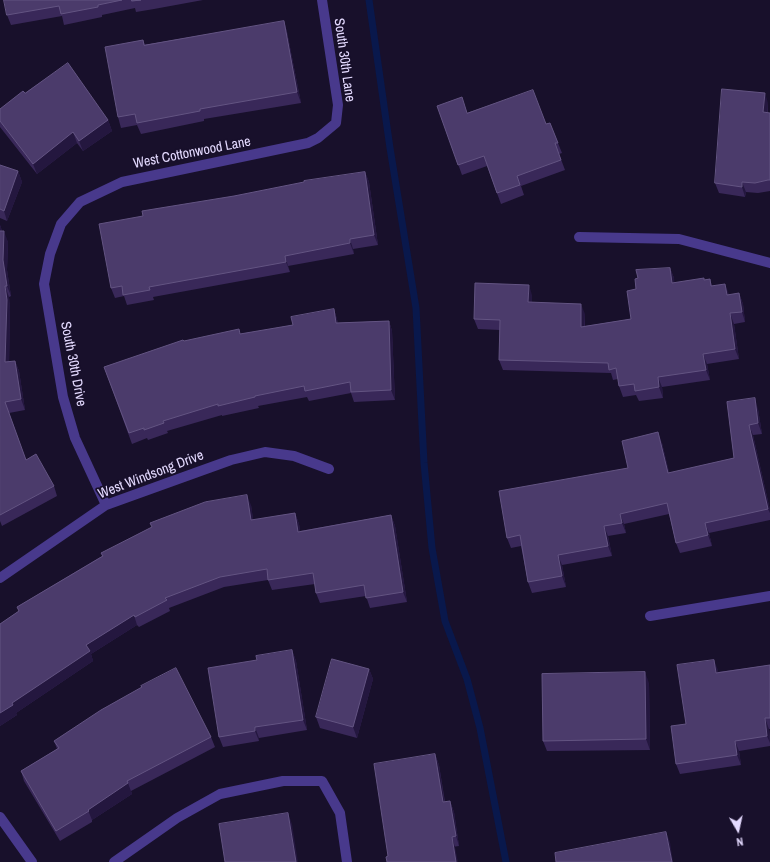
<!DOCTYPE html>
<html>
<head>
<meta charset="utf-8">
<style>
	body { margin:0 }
	#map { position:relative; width:770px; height:862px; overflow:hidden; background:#18102b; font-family:"Archivo Narrow",sans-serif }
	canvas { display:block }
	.north { position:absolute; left:718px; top:810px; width:40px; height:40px; -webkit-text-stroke:3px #18102b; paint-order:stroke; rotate:171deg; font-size:11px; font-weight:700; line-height:16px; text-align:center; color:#e4daff }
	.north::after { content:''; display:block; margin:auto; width:14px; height:18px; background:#e4daff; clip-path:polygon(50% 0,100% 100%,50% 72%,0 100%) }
</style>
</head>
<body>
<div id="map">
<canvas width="770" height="862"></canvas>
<div class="north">N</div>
</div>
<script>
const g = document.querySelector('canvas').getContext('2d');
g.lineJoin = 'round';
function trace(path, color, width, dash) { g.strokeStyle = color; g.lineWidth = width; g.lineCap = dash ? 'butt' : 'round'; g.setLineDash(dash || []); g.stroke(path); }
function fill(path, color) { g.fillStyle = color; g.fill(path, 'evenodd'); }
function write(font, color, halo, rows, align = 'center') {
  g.font = font + ' "Archivo Narrow",sans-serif'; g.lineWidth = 3.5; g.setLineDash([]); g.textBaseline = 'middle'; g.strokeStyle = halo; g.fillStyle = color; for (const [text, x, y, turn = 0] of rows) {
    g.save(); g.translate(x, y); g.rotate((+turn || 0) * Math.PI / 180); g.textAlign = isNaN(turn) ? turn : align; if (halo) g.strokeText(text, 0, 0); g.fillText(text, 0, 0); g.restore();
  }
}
const stream = new Path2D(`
	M369,0L390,148L416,308L424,463L432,548L445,621L467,679L480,728L506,862`);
const minor = new Path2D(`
	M579,237L679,239L770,263
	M106,505L75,438L63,397L44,284L50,254L61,224L80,202L122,182L308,143L318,138L336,123L338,105L322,0
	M0,578L106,505L231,460L265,452L294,456L329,469
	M650,616L770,596
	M0,817L32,862
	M114,862L177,818L220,794L283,781H322L340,813L347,862`);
const wall = new Path2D(`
	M4,0H203L154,9L136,12L135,8L102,15V17L64,25L62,16L11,25L7,15Z
	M284,21L287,32L301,103L204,119V121L141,134L137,125L121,128L118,117L143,40L145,45Z
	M25,93L108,120L112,131L83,151L77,143L37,174L0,127V109Z
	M768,103V113H770V191L758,193L746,192L745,197L719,193L715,183Z
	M437,106L468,113L546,124L550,123L562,153L559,154L565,170L521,186L524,195L501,204L487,166L462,175Z
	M0,165L18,171L22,182L7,221L0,218Z
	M365,172L369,182L378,245L353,249L354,254L288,266L290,272L153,297L154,300L127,305L124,296L115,298L111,288L143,216L234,196Z
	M0,225L2,231L8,242L7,270L11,296L9,297L10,310L9,362L15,361L19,371L25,410L9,413L26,460L54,486L57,496L2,526L0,521Z
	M670,268L674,278V283L710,279L712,286L729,295L739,293L743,304L745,322L734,324L739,359L707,364L710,380L662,387L663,398L639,401L636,395L623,397L619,386L618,379L613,380L611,373L503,370L499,360L500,330L478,329L474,319L532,295V302L585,314V326L631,319L638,278Z
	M334,309L338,323L389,321L392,331L395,400L354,402L351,393L309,401L307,397L258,406L259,408L222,416V415L167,431L168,433L148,440L147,438L132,444L104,367L184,341L241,334L293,325Z
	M727,402L758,409L762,434L753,435L770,510V520L709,533L712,546L680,553L676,543L669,514L624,524L626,533L608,536L612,556L562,565L566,587L532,593L528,582L521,546L511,548L507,538L628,468L662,443L669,473L734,458Z
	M251,505L253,520L295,513L299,524L300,531L391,515L395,526L407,602L370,608L366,596L320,603L316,593L315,584L272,590L268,580L224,587L169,608L170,611L139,627L137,625L91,654L93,661L16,713L17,715L0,726V624L19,611L17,607L102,556L101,553Z
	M292,650L296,661L307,730L259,738V741L223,747L219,737L257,660Z
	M770,665V729H769L770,738V746L739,751L741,765L680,774L676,764L686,724L718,670V672Z
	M369,669L373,679L357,738L320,728L316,717Z
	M649,683L650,750L547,751L543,741Z
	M211,737L215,747L131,791L132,794L92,820V822L60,841L24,781L21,771L57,749L54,741Z
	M435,754L439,765L445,802L450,801L454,812L459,846L388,856Z`);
const shadedWall = new Path2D(`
	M284,21L287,32L301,103L297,92Z
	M765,93L768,103L767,123L763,112Z
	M108,120L112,131L83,151L79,141Z
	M73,132L77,143L37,174L33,164Z
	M18,171L22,182L7,221L4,211Z
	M365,172L369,182L378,245L374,235Z
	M742,182L746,192L745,197L742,187Z
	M0,225L3,233L0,241Z
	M4,231L8,242L7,270L11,296L7,286L3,260Z
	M350,239L353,249L354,254L350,243Z
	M285,256L288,266L290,272L286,262Z
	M670,268L674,278L676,293L672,283Z
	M725,284L729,294L731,306L727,295Z
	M529,285L532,295V313L528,302Z
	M5,286L9,297L10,310L9,373L5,362Z
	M739,293L743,304L745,322L742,312Z
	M581,304L585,314L584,337L581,327Z
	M334,309L337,319L340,333L336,323Z
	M730,313L734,324L739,359L735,349Z
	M389,321L392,331L395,400L391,390Z
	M703,354L707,364L710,380L706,370Z
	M15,361L19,371L25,410L21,399Z
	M658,377L662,387L663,398L659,387Z
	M755,398L758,409L762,434L758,423Z
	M749,425L753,435L770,510V513L768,509Z
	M658,432L662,443L672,483L668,473Z
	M247,495L251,505L255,531L251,520Z
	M295,513L299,524L302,542L298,532Z
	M620,514L624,524L626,533L622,523Z
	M391,515L395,526L407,602L403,592Z
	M705,523L709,533L712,546L708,535Z
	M604,526L608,536L612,556L608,546Z
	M558,555L562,565L566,587L562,576Z
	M134,615L137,625L91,654L93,661L16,713L17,715L0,726V713L12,703L86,645Z
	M292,650L296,661L307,730L303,720Z
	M714,660L718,670L719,683L716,673Z
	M369,669L373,679L357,738L353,727Z
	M645,672L649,683L650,750L646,739Z
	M765,718L769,729L770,743L767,736Z
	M255,727L259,738V741L255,731Z
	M735,741L739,751L741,765L737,755Z
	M435,754L439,765L446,813L443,802Z
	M128,783L132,794L92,820L88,810Z
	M450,801L454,812L459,846L456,836Z
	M288,813L292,824L298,862H296Z
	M666,832L670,842L673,862H672Z
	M452,837L455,847L458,862H456Z`);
const building = new Path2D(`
	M4,0H122L98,5V7L61,14L59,6L7,15Z
	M132,0H141L132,1Z
	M284,21L297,92L200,109V111L137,123L135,114L118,117L105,47L143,40L144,45Z
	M68,63L108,120L79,141L73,132L33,164L0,121V109L23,91L25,93Z
	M722,89L765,93L763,112L770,113V180H768L755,183L742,182V187L715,183Z
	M533,90L546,124L550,123L558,143H555L561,160L517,176L520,185L497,193L484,156L458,165L437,106L462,97L467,113Z
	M0,165L18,171L4,211L0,209Z
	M365,172L374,235L350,239V243L285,256L286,262L149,287L150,290L123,295L122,286L111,288L99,224L143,216L142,211L234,196L304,182V181Z
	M0,231H4L3,260L7,286H5L7,300L5,362L15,361L21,399L5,402L26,460L36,454L54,486L0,515Z
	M670,268L672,283L704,278V280L710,279L711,286L725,284L727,295L739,293L742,312L730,313L735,349L703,354L706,370L658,377L659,387L635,391L634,384L619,386L616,368L609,370L608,363L499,360L500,320L474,319L475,283L529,285L528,302L581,304V327L631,319L627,291L636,289L635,279L638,278L636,270Z
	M334,309L336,323L389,321L391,390L351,392L350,382L305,391L304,386L255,396V397L218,406V404L163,421L164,423L144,430V428L129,433L104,367L183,340L184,341L239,329L240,334L293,325L291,317Z
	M755,398L758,423L749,425L768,509L705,523L708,535L676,543L667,503L620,514L622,523L604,526L608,546L558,555L562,576L528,582L520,535L507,538L499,491L628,468L622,441L658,432L668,473L734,458L727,402Z
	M247,495L251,520L295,513L298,532L391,515L403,592L366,598L364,585L316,593L313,573L268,580L267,569L220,577L165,598L167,600L135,617L134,615L86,645L90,651L12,703L13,705L0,713V624L19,611L17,607L103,556L101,553L152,527L150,523L205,502Z
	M292,650L303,720L255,727V731L219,737L208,668L257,660L256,656Z
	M332,659L369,669L353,727L316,717Z
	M714,660L716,673L770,665V718H765L767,736L735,741L737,755L676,764L671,726L686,724L677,665Z
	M176,668L211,737L127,781L128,783L88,810L89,811L56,831L21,771L59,748L54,741L101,710L142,687L141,686Z
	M645,672L646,739L543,741L542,674Z
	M435,754L443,802L450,801L456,836L452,837L456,862H387L386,857L388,856L374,764Z
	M288,813L296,862H225L219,824Z
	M666,832L672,862H556L555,853Z`);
const streetNames = [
	["South 30th Lane",344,60,82],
	["West Cottonwood Lane",192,153,-11],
	["South 30th Drive",73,364,79],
	["West Windsong Drive",151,475,-21]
];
trace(stream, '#09184c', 7);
trace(minor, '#48398c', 10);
fill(wall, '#392859');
fill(shadedWall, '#24173f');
fill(building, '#4b3b6b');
trace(building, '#635482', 1);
write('14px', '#e4daff', '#18102b', streetNames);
</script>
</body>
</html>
